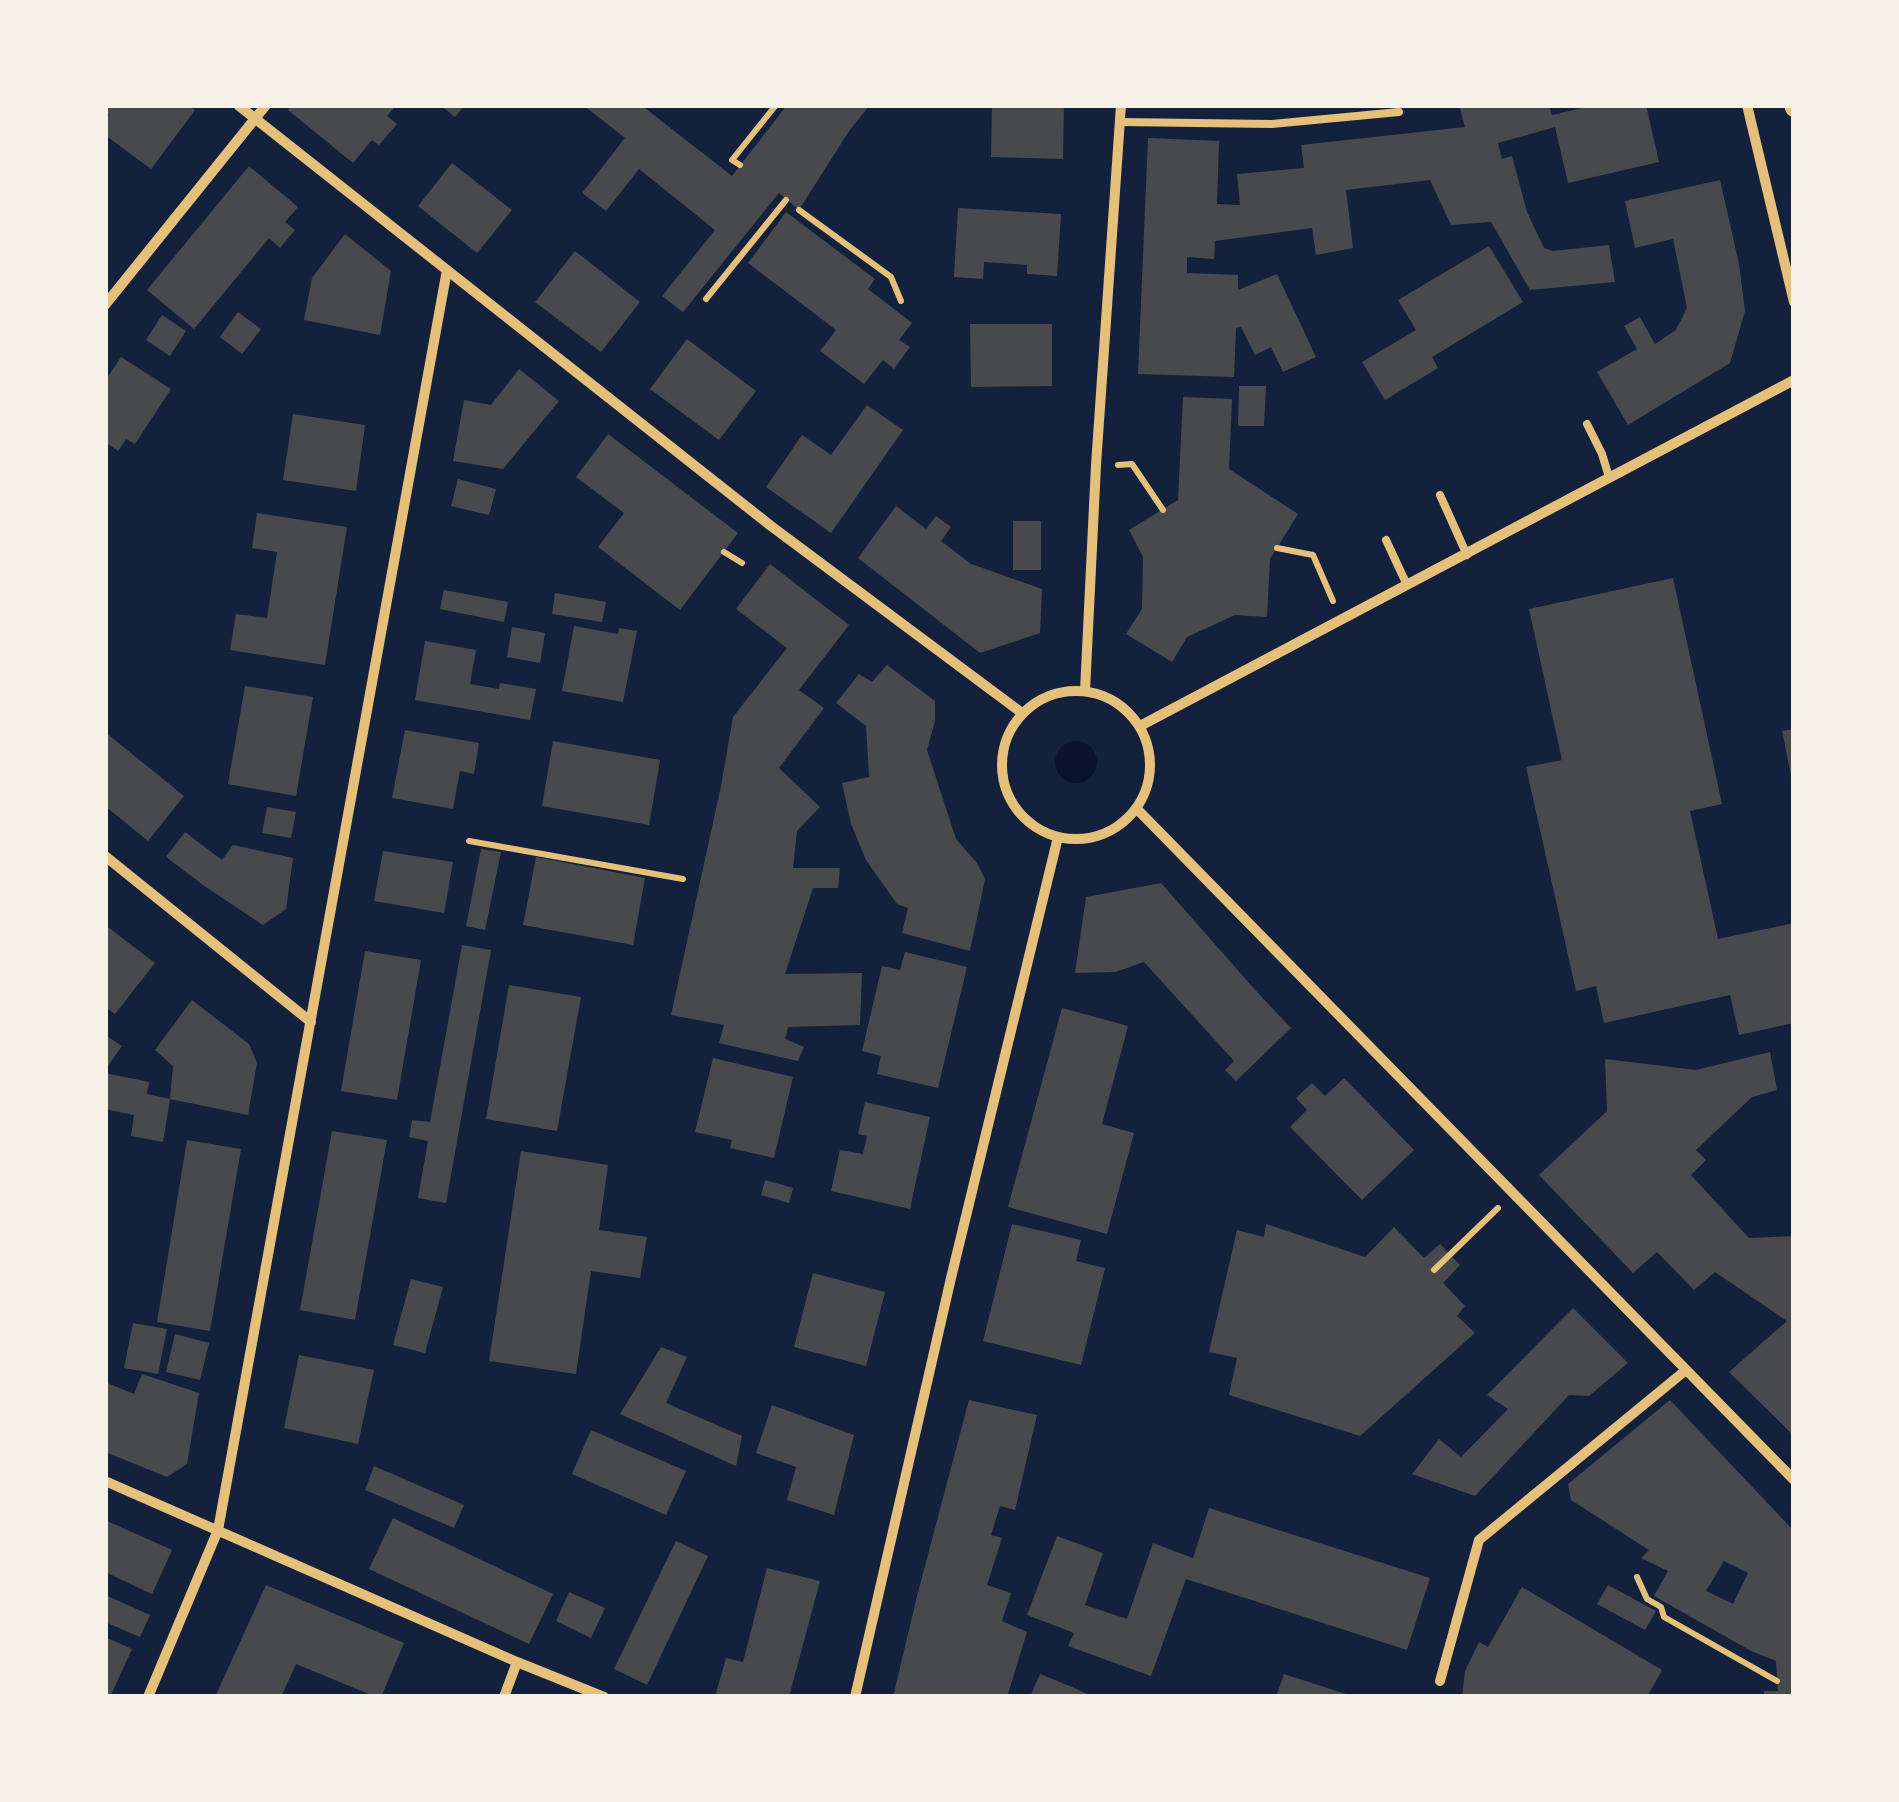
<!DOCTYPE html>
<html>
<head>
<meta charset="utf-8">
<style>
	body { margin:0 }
	#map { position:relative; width:1899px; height:1802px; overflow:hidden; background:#14213d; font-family:"Noto Sans",sans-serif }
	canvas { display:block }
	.frame { position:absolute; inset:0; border:108px solid #f6f1e7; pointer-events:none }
</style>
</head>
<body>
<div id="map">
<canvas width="1899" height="1802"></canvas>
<div class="frame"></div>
</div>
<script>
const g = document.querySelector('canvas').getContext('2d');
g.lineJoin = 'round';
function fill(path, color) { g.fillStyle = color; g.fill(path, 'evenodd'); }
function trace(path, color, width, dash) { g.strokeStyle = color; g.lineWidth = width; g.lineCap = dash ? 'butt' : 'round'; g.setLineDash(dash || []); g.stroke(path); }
const water = new Path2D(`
	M1055 762a21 21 0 1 1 42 0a21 21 0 1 1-42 0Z`);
const building = new Path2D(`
	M105,105H187L195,110L151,169L105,135V120L109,115L105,112Z
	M292,105H396L387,116L397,124L379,145L372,140L353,163L288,110Z
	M440,105H465L455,117Z
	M583,105H641L732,176L787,105H870L849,131L799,210L779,193L683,312L662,296L715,230L639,169L606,211L582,193L625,138Z
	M992,105H1064L1063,159L991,157Z
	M1459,105H1549L1552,115L1596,105H1646L1659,162L1568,183L1555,127L1498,143L1502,159L1512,156L1527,212L1544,248L1553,251L1609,245L1615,282L1530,290L1491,222L1451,225L1430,180L1346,190L1353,248L1316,255L1312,228L1215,241L1214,259L1187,257V273L1238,275V290L1277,274L1316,357L1283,372L1271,347L1255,355L1241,327L1236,328L1234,377L1138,374L1148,138L1219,141L1217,204L1240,205L1237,174L1304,168L1301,145L1465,127Z
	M452,163L512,210L477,253L418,206Z
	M249,166L298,207L285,222L295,230L280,248L269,238L194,329L147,290Z
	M1720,180L1739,264L1745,311L1730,363L1628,425L1597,372L1637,349L1624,326L1640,317L1655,344L1676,330L1687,308L1673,239L1635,248L1625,201Z
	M958,208L1061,214L1057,276L1027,274V265L984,262L983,279L954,277Z
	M786,212L875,279L868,289L912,323L899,340L910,347L894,369L883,360L864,384L820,351L836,330L748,263Z
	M345,234L391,271L380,335L304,320L312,278Z
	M1489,246L1523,302L1432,357L1438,368L1385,400L1362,362L1416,330L1398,300Z
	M575,251L640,302L601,352L535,302Z
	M238,312L261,329L242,354L220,337Z
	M162,315L186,331L170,356L146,340Z
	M970,324H1052V386L971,387Z
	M687,339L756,391L719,440L650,389Z
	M121,357L171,389L135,444L126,439L118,451L105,442V381Z
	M519,369L559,401L503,469L453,461L464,400L491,405Z
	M1239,386H1266L1264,426H1238Z
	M1183,397L1232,399L1229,469L1298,514L1270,559L1267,617L1235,615L1187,637L1172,662L1126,634L1142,609L1143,557L1129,530L1178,500Z
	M867,405L903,430L831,533L766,487L802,435L831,455Z
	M293,414L365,425L356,491L283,480Z
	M608,434L738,533L680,610L598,547L624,513L576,477Z
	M458,479L496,489L489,515L451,506Z
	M896,506L926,529L936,516L951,527L941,541L971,564L1042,589L1040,633L980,653L858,558Z
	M257,513L347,527L325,665L230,650L236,614L267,618L277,552L252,548Z
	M1013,521H1041V570H1013Z
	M770,564L849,625L799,690L824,708L779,768L820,807L797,831L793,868H840L838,888H813L785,974L862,973L860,1025L788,1027L785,1039L804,1047L798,1061L719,1043L724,1025L671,1015L721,786L733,717L787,648L736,609Z
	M1673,578L1722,804L1690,811L1718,939L1794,923V1023L1739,1035L1730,995L1604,1023L1596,986L1576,991L1526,767L1562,760L1529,609Z
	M444,590L508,602L504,622L440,609Z
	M555,593L606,602L602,622L552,614Z
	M574,626L618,634L619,628L637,631L623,702L562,691Z
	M512,627L545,633L540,663L507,657Z
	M425,641L476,650L470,684L499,689L500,683L536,689L530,720L415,700Z
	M887,665L935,701V721L927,750L956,839L977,863L985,879L970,951L902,933L908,908L897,904L866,860L851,824L842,783L869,777L866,726L836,703L859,674L872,682Z
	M245,686L313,697L296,796L228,784Z
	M1794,729V780H1792L1782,731Z
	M405,730L479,743L474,774L460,771L453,809L392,798Z
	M105,732L184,796L148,841L105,806Z
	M553,741L660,760L649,825L542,806Z
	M267,807L296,812L291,838L262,833Z
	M185,832L222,860L233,845L293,858L286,909L263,925L203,885L166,857Z
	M481,849L501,852L485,930L466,926Z
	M383,851L453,862L444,913L374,901Z
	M536,857L645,878L633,945L523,925Z
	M1161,883L1257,992L1291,1028L1236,1081L1225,1070L1234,1061L1144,962L1115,972L1075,973L1086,897Z
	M105,925L155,963L115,1014L105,1007Z
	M462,945L491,950L446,1203L418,1198L428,1141L409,1137L412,1120L430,1122Z
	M365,951L421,960L397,1100L341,1091Z
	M905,952L967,967L938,1088L877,1074L881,1056L862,1051L882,966L900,970Z
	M509,985L581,997L557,1131L486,1119Z
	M192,1000L249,1044L257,1063L248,1115L170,1099L173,1066L155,1050Z
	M1062,1008L1128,1026L1102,1124L1134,1133L1107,1234L1008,1207Z
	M105,1035L122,1046L105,1070Z
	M1770,1052L1777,1090L1752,1097L1696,1150L1706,1160L1691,1175L1749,1238L1794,1236V1436L1729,1372L1787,1321L1715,1272L1694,1290L1657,1252L1633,1273L1539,1175L1607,1111L1605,1059L1696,1070Z
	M713,1058L793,1077L774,1158L730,1148L732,1140L695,1132Z
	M105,1073L149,1082L147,1094L170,1099L163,1142L131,1136L134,1115L105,1109Z
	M1344,1078L1414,1150L1362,1200L1290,1127L1307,1110L1296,1098L1312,1083L1325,1096Z
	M865,1102L930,1117L910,1209L831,1191L840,1150L863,1154L867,1136L858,1134Z
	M332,1131L387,1140L355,1320L300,1310Z
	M187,1140L241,1149L210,1331L157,1322Z
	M521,1151L608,1165L599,1230L647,1237L640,1278L591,1271L576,1374L489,1361Z
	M765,1180L793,1188L789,1203L761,1195Z
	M1012,1224L1081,1240L1076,1261L1105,1268L1081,1365L983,1341Z
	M1266,1224L1365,1257L1394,1227L1424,1258L1440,1244L1460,1265L1443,1283L1465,1306L1457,1316L1475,1333L1360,1436L1229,1395L1237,1358L1209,1352L1237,1230L1264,1237Z
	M813,1273L885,1292L866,1366L794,1347Z
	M411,1279L443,1287L425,1353L393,1345Z
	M1573,1308L1628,1363L1589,1396L1569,1395L1475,1496L1412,1474L1439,1439L1461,1457L1508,1409L1487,1395Z
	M133,1323L167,1329L158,1374L124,1368Z
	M175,1334L209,1343L200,1380L166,1372Z
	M661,1347L687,1357L666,1403L742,1436L736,1466L620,1414Z
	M299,1355L374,1370L358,1444L284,1428Z
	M142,1374L199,1393L187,1464L167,1477L105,1452V1382L134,1394Z
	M969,1400L1037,1415L1015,1510L1000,1506L991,1535L1002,1538L987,1585L1011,1593L1002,1621L1027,1632L1007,1697H893L917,1596Z
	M1670,1400L1794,1531V1697H1764V1691H1778L1776,1661L1751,1651L1654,1596L1668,1571L1641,1558L1649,1550L1571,1500L1568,1484ZM1724,1561L1748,1573L1733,1604L1706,1591Z
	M772,1405L854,1435L834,1515L787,1500L796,1467L756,1453Z
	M591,1430L686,1471L666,1515L572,1474Z
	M374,1466L464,1505L454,1528L365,1490Z
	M1209,1508L1430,1578L1407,1650L1186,1579L1151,1676L1068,1646L1074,1633L1027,1615L1057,1536L1103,1553L1085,1605L1127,1619L1153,1543L1193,1558Z
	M393,1518L553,1594L529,1644L369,1569Z
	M105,1520L172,1550L152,1594L105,1572Z
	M676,1541L708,1556L647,1685L614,1669Z
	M767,1568L820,1581L789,1697H715L726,1658L743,1662Z
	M266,1585L404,1643L381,1697H376L296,1664L281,1697H215Z
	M1608,1585L1656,1611L1645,1630L1597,1604Z
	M1522,1587L1662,1670L1647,1697H1462L1465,1671L1479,1642L1488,1647Z
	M569,1592L605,1608L591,1638L556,1621Z
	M105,1595L150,1615L140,1637L105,1622Z
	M105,1637L132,1649L110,1697H105Z
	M1040,1674L1072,1687L1094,1697H1030Z
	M1284,1674L1352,1696V1697H1276Z`);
const path = new Path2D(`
	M740,165L732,160L776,105
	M799,210L891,277L901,301
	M706,299L786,200
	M1118,465L1132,464L1163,510
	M1277,548L1313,555L1333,601
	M724,552L742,563
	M469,841L683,879
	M1434,1270L1498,1208
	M1637,1577L1647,1599L1661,1607L1664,1617L1777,1681`);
const service = new Path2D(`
	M1120,122L1272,124L1399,112
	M1587,424L1602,454L1609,477
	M1440,495L1467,555
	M1386,540L1407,585`);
const minor = new Path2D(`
	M238,105L771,526L1022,713
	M1747,105L1794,302
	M105,305L266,105
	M1002 765a74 74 0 1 1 148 0a74 74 0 1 1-148 0Z
	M1085,691L1096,465L1121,105
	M1140,726L1794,380
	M1136,808L1794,1480
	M105,856L311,1022
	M105,1481L517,1662L604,1697
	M1440,1681L1479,1540L1686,1370
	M148,1697L218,1530L447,270
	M504,1697L517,1662
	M855,1697L951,1278L1058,837`);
const tertiary = new Path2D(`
	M1793,105L1794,108`);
fill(water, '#0b132b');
fill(building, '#48494c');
trace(path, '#e5c07b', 6);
trace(service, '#e5c07b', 8);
trace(minor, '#e5c07b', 10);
trace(tertiary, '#e5c07b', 18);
</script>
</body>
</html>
